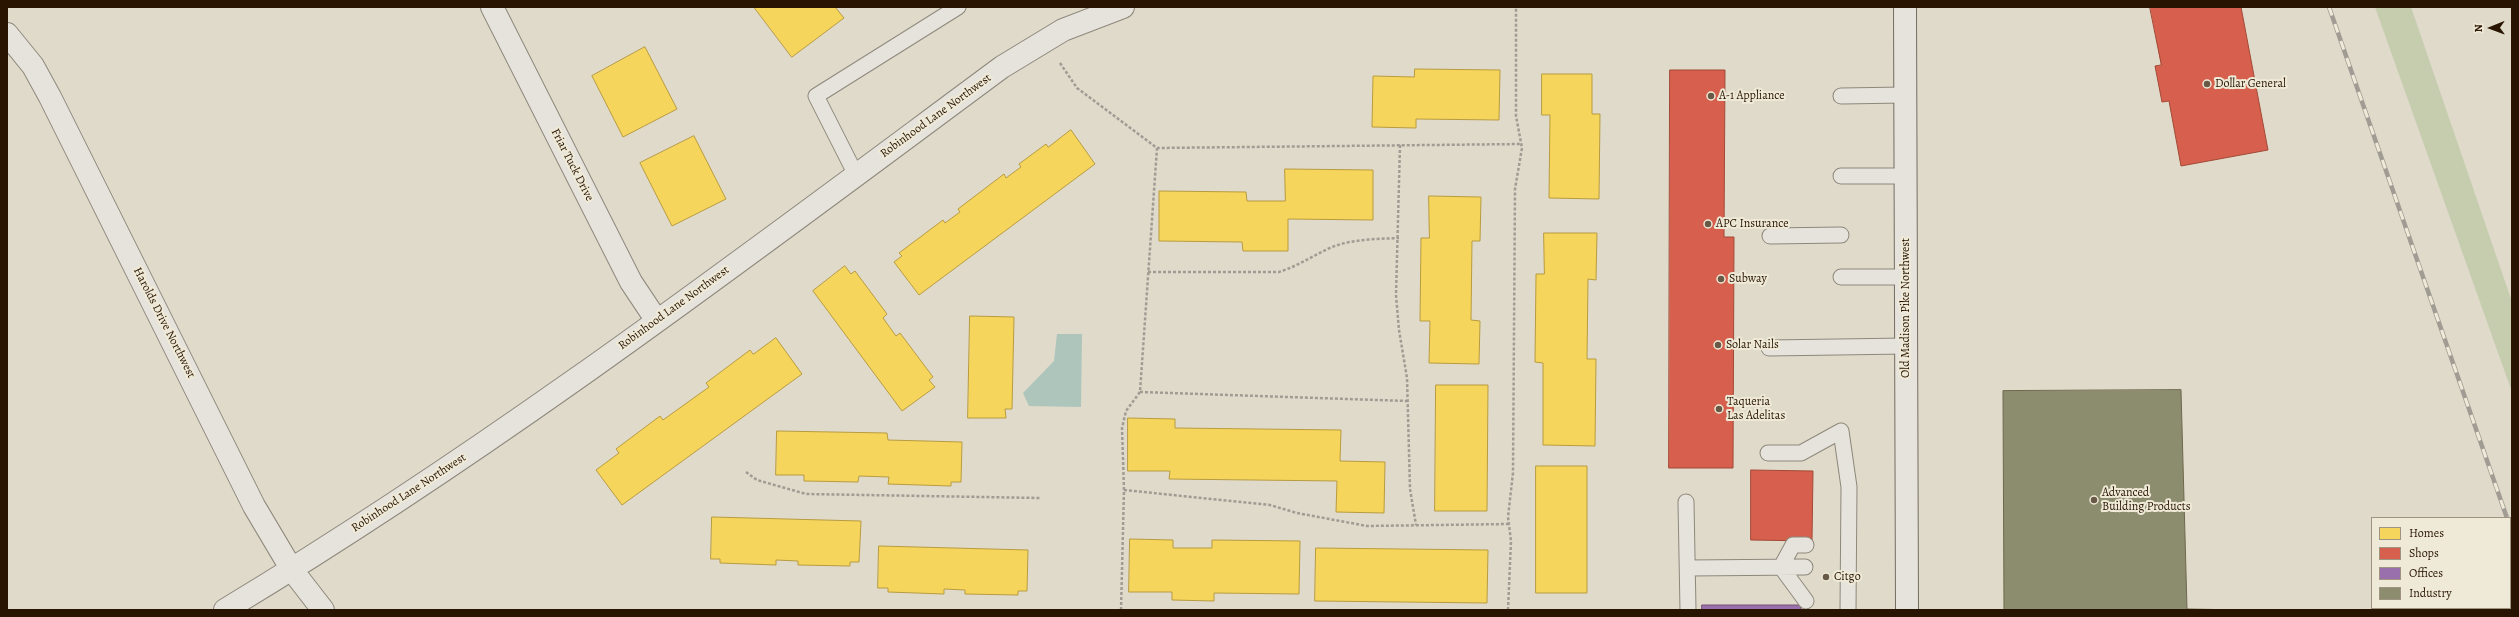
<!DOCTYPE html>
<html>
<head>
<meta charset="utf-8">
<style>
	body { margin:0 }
	#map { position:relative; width:2519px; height:617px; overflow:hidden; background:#dfdaca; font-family:Alegreya,serif }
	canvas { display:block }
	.frame { position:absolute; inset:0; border:8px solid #281400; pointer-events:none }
	.legend { position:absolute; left:2371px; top:517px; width:140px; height:92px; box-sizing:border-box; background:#efead7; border:1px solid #9f9481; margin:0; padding:5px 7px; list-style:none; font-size:12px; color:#281400 }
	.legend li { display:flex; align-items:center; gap:8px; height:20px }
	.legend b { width:20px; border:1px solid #9f9481 }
	.north { position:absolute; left:2471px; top:8px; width:40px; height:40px; -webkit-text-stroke:3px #efead7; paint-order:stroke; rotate:269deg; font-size:11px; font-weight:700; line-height:16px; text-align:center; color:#281400 }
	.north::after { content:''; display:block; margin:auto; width:14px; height:18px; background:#281400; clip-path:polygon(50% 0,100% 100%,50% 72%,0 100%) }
</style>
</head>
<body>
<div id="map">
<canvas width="2519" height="617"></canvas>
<div class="frame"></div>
<ul class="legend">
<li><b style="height:11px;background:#f6d55c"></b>Homes</li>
<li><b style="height:11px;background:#d6604d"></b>Shops</li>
<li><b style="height:11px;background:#9970ab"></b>Offices</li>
<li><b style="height:11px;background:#8c8c6e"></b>Industry</li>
</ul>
<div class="north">N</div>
</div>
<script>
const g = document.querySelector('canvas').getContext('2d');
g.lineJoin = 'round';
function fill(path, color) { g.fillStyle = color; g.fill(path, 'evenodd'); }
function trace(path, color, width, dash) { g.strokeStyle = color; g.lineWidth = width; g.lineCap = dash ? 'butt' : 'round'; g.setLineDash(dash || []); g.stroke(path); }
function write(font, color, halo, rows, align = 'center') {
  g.font = font + ' Alegreya,serif'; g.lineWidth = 4; g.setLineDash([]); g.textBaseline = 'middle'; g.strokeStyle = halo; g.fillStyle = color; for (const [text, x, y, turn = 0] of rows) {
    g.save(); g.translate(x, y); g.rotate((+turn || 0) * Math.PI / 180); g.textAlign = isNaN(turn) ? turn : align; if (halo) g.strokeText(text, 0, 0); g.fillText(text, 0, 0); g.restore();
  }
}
const green = new Path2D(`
	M2375,7H2411L2512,302V392Z`);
const water = new Path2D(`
	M1057,334H1082L1081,407L1029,406L1023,393L1054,361Z`);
const homes = new Path2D(`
	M754,7H835L844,18L792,57Z
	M645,47L677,109L623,137L592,76Z
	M1415,69L1500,70L1499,120L1416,119V128L1372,127L1373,76L1414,77Z
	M1542,74H1592V114H1600L1599,199L1549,198L1550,115H1542Z
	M1071,130L1095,164L919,295L894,262L902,256L899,253L943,220L945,223L960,212L958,209L1004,174L1006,178L1021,167L1019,164L1046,144L1048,147Z
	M694,136L726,199L672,226L640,163Z
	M1285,169L1373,170V220L1288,219V251H1243L1242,242L1159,241V191L1246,192L1247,201H1285Z
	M1429,196L1481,197L1480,241H1472L1471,320L1480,321L1479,364L1429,363L1430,321H1420L1421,238H1429Z
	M1544,233H1597L1596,280L1588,279L1587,359H1596L1595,446L1543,445V363L1535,362L1536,274H1544Z
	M845,266L851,274L855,271L887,314L883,318L896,336L900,333L933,377L929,380L935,387L902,411L813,291Z
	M970,316L1014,317L1012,409H1005L1006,418H968Z
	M776,338L802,374L622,505L596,470L619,453L616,449L660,416L663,420L709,387L706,383L750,350L753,354Z
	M1436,385H1488L1487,511H1435Z
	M1128,418L1175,419V428L1341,430L1340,461L1385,462L1384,513L1336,512L1337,481L1169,479L1170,471H1128Z
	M777,431L887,433L888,440L962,442L961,482H951V486L888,484L889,477L859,476L858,482L804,481V475H776Z
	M1536,466H1587V593H1536Z
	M712,517L861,521L859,562H850V566L798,565V561L776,560V565L720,563V559H711Z
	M1130,539L1173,540V548H1212V540L1300,541L1299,594L1214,593V601L1172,600V592H1129Z
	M879,546L1028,550L1027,591H1018V595L965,594V590L944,589V594L888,592V588H878Z
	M1316,548L1488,550L1487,603L1315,601Z`);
const shops = new Path2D(`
	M2150,7H2241L2268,150L2181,166L2169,101L2162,102L2155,66L2161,65Z
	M1670,70H1725L1724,237H1734L1733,468H1669Z
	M1751,470L1813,471L1812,541L1751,540Z`);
const offices = new Path2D(`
	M1702,605H1801V610H1702Z`);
const industry = new Path2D(`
	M2181,390L2187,609L2243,610H2004L2003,391Z`);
const path = new Path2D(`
	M1060,63L1077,88L1157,148L1522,144
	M1400,145L1396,295L1399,330L1407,378L1410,489L1416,525
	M1148,272H1279C1298,266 1314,255 1332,247C1353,239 1377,239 1399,238
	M1140,392L1407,401
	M746,472L757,480L806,494L1041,498
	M1124,490L1270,505L1297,513L1367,526L1509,524
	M1121,610L1124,490L1122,428L1126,411L1140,392L1157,148
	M1508,610L1511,541L1508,517L1513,473L1515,189L1522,148L1516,116V7`);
const lane = new Path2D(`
	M1841,96L1905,95
	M856,175L816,96L958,7
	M1841,176H1905
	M1770,236L1841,235
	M1841,277H1906
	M1769,348L1906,346
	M1768,453H1801L1841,431L1849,487L1848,610
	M1686,502L1688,610
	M1806,545H1793L1781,567L1806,601
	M1688,568L1805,567`);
const street = new Path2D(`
	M492,7L631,282L657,321
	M7,34L33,66L50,97L254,506L292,570L323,610
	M225,610C496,447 748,255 1002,67L1063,30L1123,7`);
const secondary = new Path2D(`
	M1905,7L1907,610`);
const rail = new Path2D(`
	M2329,7L2507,518
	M2510,526L2512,531`);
const markers = [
	[2207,84,4,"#685947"],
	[1711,96,4,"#685947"],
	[1708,224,4,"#685947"],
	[1721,279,4,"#685947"],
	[1718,345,4,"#685947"],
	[1719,409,4,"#685947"],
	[2094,500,4,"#685947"],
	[1826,577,4,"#685947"]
];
const poiNames = [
	["Dollar General",2215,84],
	["A-1 Appliance",1719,96],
	["APC Insurance",1716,224],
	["Subway",1729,279],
	["Solar Nails",1726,345],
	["Taqueria",1727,402],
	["Las Adelitas",1727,416],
	["Advanced",2102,493],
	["Building Products",2102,507],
	["Citgo",1834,577]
];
const streetNames = [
	["Robinhood Lane Northwest",936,116,-36],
	["Friar Tuck Drive",572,165,63],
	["Robinhood Lane Northwest",674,308,-36],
	["Old Madison Pike Northwest",1906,308,-90],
	["Harolds Drive Northwest",164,323,63],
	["Robinhood Lane Northwest",409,493,-33]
];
fill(green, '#c5cdae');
fill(water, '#adc5bb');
fill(homes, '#f6d55c');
trace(homes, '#b89b40', 1);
fill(shops, '#d6604d');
trace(shops, '#a24936', 1);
fill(offices, '#9970ab');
trace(offices, '#775478', 1);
fill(industry, '#8c8c6e');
trace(industry, '#6e684d', 1);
trace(lane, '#8e887c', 17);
trace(street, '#8e887c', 24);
trace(secondary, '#736d62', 24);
trace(path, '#a09c94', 2.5, [3, 2]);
trace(lane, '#e6e3dc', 15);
trace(street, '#e6e3dc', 22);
trace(secondary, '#e6e3dc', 22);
trace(rail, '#a09c94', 4.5);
trace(rail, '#efead7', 3, [9]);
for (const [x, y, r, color] of markers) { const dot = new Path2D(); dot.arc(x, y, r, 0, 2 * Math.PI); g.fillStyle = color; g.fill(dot); trace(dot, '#efead7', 1.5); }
write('12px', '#281400', '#efead7', poiNames, 'left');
write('12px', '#281400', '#efead7', streetNames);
</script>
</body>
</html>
